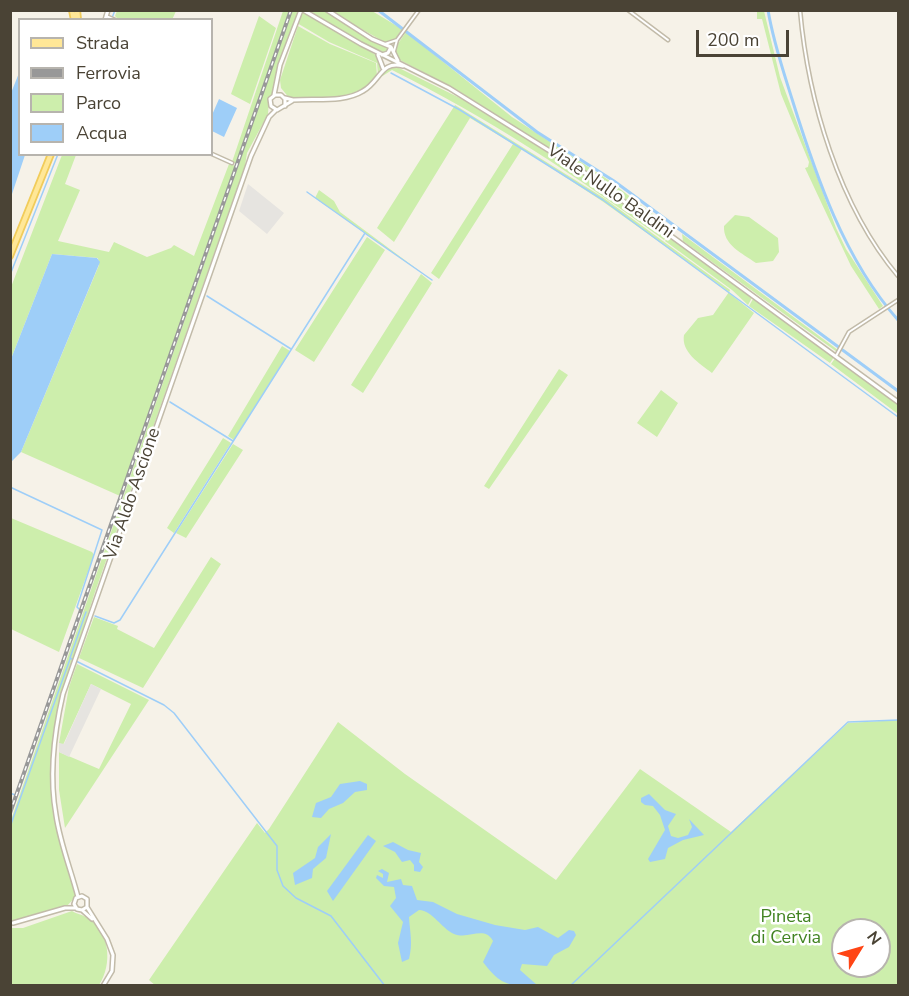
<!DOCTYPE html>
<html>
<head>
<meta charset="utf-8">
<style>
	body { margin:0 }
	#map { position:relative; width:909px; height:996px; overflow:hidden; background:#f6f2e8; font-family:"Nunito Sans",sans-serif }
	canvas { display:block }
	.frame { position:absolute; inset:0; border:12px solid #4a4335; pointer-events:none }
	.legend { position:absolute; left:18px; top:18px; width:195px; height:138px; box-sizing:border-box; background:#fff; border:2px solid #b7b4ae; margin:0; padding:8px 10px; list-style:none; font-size:18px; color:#4a4335 }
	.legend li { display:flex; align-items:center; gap:12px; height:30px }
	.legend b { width:30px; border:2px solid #b7b4ae }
	.north { position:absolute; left:831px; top:918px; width:60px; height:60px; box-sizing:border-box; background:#fff; border:2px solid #b7b4ae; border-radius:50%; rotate:53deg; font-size:16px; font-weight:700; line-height:24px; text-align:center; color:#4a4335 }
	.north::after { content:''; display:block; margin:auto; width:21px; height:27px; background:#ff4515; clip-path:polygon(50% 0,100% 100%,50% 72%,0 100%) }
	.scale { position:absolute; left:696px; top:30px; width:93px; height:27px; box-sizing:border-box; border:3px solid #4a4335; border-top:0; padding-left:8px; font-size:18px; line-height:21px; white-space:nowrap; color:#4a4335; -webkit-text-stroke:4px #fff; paint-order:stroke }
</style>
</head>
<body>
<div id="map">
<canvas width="909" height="996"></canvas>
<div class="frame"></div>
<ul class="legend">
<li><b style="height:8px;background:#ffe797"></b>Strada</li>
<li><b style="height:8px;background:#989898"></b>Ferrovia</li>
<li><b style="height:16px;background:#cdeeac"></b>Parco</li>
<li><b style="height:16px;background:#9ecef8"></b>Acqua</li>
</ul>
<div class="north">N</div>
<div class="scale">200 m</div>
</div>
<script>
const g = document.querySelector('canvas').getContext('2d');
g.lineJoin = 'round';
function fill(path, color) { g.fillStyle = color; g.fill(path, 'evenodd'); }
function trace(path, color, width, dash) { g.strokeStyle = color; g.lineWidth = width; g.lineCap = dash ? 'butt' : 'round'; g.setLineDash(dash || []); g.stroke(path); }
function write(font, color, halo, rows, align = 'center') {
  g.font = font + ' "Nunito Sans",sans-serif'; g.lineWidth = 5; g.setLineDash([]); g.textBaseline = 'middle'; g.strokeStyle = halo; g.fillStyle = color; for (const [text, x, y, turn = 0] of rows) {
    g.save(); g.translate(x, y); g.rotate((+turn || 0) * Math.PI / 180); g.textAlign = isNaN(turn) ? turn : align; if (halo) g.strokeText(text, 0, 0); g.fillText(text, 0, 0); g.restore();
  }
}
const green = new Path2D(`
	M117,11V10L176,11L172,20L118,19L115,16Z
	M283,11H290L237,164L232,162Z
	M292,11H299L275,76V89L269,100L268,114L247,153L245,166L95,592L59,703L52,750L51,787L55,816L76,896L67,906L11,921V820Z
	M303,11H324L386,47L388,50L385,53L374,48L371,52L379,57L382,64L378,75L377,63L329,42L297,23Z
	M330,11H372L402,29L395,40L386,43Z
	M757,11H764L780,77L836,228L846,249L883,306L879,309L851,266L805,168L808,167L809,162L781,94L762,19H757Z
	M259,16L276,28L250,104L231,94Z
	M298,26L330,44L376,63L377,76C356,103 321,96 290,99L281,88L280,80Z
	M406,32L512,117L607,179L675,231L668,229L590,174L457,90L398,59L395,48Z
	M395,66L470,103L601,186L668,234L664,240C578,177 487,117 392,70L381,77L385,69Z
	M455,105L604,198L730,290L729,293L754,313L715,369L712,373C699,363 681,352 684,335L698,318L713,315L729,292L602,201L522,149L439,279L431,273L513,144L470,118L394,242L377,228Z
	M62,155H76L65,184L80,190L58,241L109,252L114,242L147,257L171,248L174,245L194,256L229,164L236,166L120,496L21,452L99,265L98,258L52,254L11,359V287Z
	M319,190L334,201L340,212L433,281L315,198Z
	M735,215L749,217L778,238L779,252L773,261L756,263C742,253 723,245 724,226Z
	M682,234L838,350L837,352L683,241Z
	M669,235L753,296L748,305L732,290L665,241Z
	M367,237L385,250L314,362L295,350Z
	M421,274L432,283L363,393L351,385Z
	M754,297L834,357L830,363L749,306Z
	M282,346L290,351L234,440L228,436Z
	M836,357L898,404V414L831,364Z
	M559,369L568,375L489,489L484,486Z
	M661,390L678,403L657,437L637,423Z
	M223,438L231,443L174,533L167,528Z
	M233,444L243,450L186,538L176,533Z
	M11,518L92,552L94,555L59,652L11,629Z
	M211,557L221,564L143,688L79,658L94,617L118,626L117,629L154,648Z
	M77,664L149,700L65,828L59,790V752L99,769L131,704L91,684L63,745L59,743L69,687Z
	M898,720L897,985L156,986L149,980L257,823L265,833L269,829L338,722L405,774L556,880L640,769L731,832L848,723ZM843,930H879V966H843Z
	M72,911C76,914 81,914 86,917C110,930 113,964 99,985H11V928H23Z`);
const parking = new Path2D(`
	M248,184L284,213L267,234L239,211Z
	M91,684L101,689L69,757L59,752V743L64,744Z`);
const water = new Path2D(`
	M19,73L20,154L25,155L11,197V93Z
	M219,99L237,108L224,137L212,131V115Z
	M52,254L97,258L100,262L21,452L11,462V359Z
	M360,781L367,784V790L355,792L343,803L329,809L321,818L312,817L316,803L331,797L340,784Z
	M649,794L665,810L676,814L668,826L671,836L678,838L688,835L692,827L689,819L704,835L683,840L668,848L665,859L650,862L648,859L665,830L660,815L653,806L645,805L641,802V798Z
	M331,834L326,858L313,869L312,878L295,885L293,873L315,858L318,847Z
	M368,835L376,841L333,901L327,891Z
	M393,842L408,850L421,853L419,862L423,867L420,872L414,871V865L410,860L402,862L395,852L383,846Z
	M382,869L389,873L387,882L401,879L403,885L412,886L417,900L433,902L457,914L495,925L525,930L538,927L558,938L569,930L574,931L576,935L569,947L554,955L547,966L522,964L520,970L537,985C509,986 501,986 483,962L493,941C484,925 469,940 454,934C441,928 433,911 419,910L409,917C410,933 413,943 409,959L402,962L398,943L403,922L390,906L396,898L394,887L384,886L376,878L377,875L383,878V874L378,871Z`);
const stream = new Path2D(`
	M112,18L115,10
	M391,73L460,110L603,200L898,417
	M366,234L432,280
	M10,275L58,154
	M207,296L291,349
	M170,402L233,441
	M10,487L102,530L77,607L79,609
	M86,612L70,658L164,705L174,713L277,846V870L283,886L296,898L331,916L385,986
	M95,616L114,623L120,620L365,233L307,192
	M10,793L15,795
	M10,827L70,659
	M570,986L848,722L898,720`);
const canal = new Path2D(`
	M378,10L537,132L614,181L898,391
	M768,10C773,41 783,70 792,99C816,176 844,259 898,320`);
const minor = new Path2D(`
	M628,10L668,40
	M800,10C808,100 839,206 898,276
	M106,16L115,20
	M397,40L419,10
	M385,44L397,40L394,51
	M212,154L232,163
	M836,356L849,332L898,300`);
const tertiary = new Path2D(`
	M303,10L361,44L449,88L585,173L898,402
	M327,10L372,39L391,47
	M105,20L108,10
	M391,47L398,61
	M378,55L383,68
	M382,55L388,53L391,47
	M274,95L280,65L301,10
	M285,98L293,100C315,98 344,103 363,91C380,82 381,60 403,66
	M285,106V99L281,95H275L270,99L271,106L277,110L292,101
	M78,897C71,870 60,843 56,815C49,776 54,733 63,694L251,156L269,117L276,110
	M87,907L82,910L77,909L74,904L76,898L82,896L87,899V907L107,939L113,955L112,971L103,986
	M82,910L92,919
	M13,923L65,908H75`);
const primary = new Path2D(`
	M72,10L74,20
	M77,10L78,20
	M10,256L51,154`);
const rail = new Path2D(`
	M10,813L291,10`);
const streetNames = [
	["Viale Nullo Baldini",610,192,35],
	["Via Aldo Ascione",133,494,-71]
];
const parkNames = [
	["Pineta",786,918],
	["di Cervia",786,939]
];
fill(green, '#cdeeac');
fill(parking, '#e6e4e0');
fill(water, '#9ecef8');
trace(stream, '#9ecef8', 1.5);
trace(canal, '#9ecef8', 3);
trace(minor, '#c2bba9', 5);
trace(tertiary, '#c2bba9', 6);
trace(primary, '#f1cc5a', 8);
trace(minor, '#fff', 2);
trace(tertiary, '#fff', 3);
trace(primary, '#ffe797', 4.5);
trace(rail, '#989898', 4);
trace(rail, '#fff', 1.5, [4.5]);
write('18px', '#4a4335', '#fff', streetNames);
write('18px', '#418321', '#fff', parkNames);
</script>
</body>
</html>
